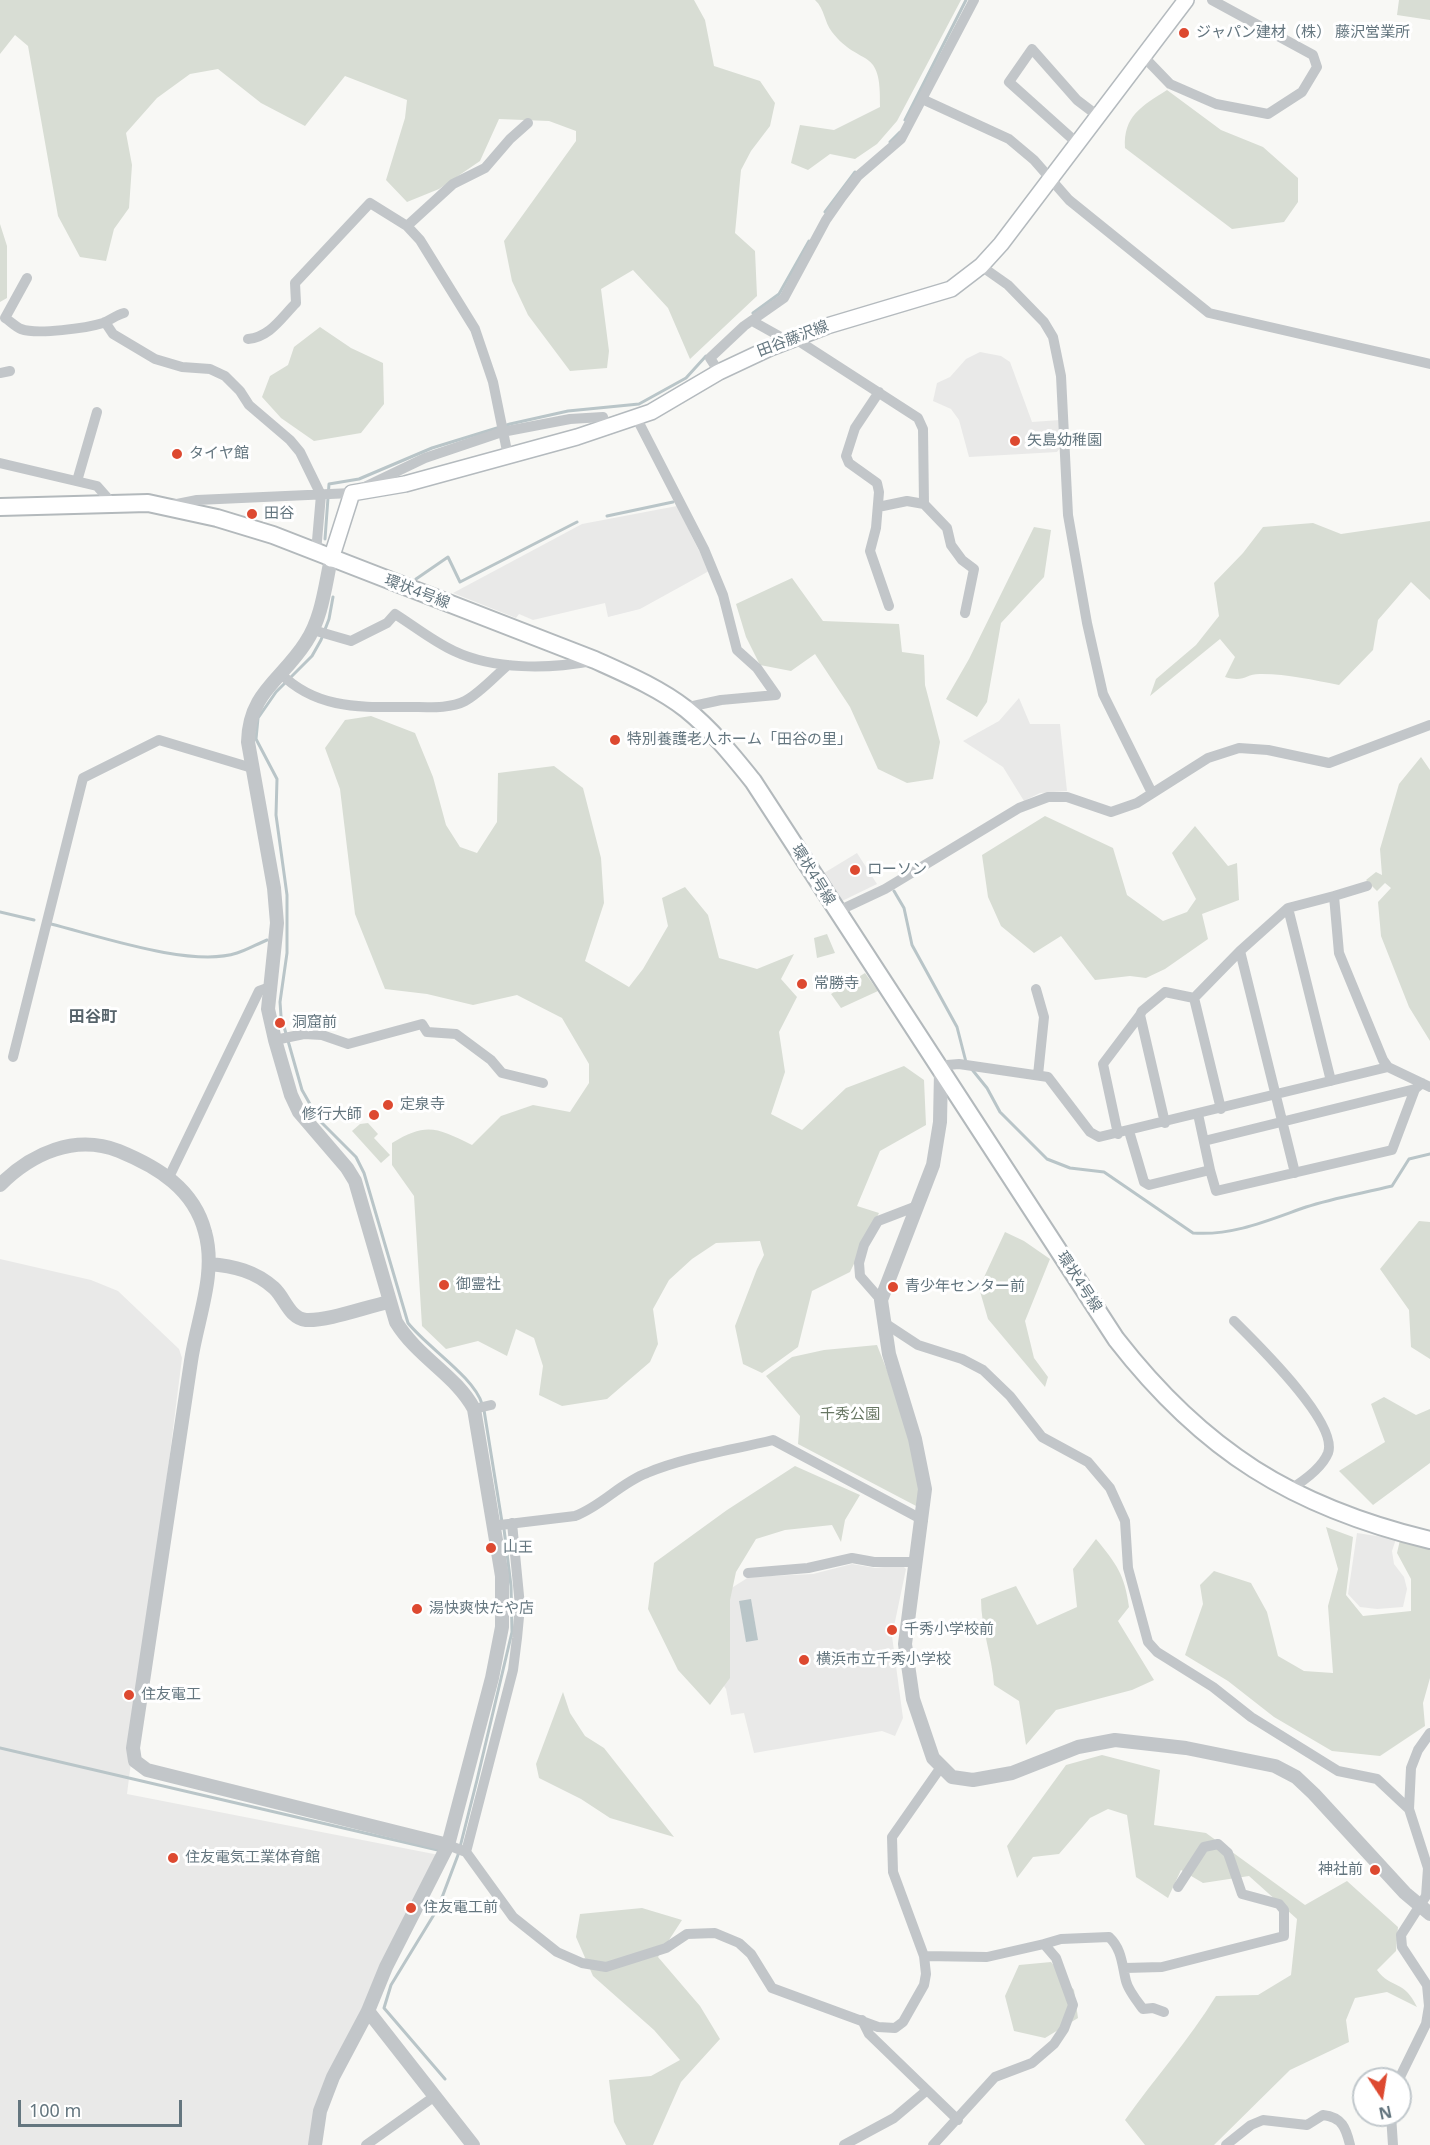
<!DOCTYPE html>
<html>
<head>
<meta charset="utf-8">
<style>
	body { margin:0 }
	#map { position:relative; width:1430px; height:2145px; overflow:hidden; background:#f8f8f5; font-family:"Noto Sans",sans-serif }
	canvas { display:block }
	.north { position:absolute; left:1352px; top:2067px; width:60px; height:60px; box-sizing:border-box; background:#fff; border:2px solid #c1c8cc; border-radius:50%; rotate:168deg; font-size:16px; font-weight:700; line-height:24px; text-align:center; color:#64767f }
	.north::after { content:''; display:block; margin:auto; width:21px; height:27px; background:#dd4930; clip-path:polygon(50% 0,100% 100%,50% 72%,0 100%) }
	.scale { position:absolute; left:18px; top:2100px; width:164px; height:27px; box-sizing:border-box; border:3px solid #64767f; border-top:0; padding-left:8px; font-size:18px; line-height:21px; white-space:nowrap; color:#64767f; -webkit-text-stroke:4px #fff; paint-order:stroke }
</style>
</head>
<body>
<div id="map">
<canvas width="1430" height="2145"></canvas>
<div class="north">N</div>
<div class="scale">100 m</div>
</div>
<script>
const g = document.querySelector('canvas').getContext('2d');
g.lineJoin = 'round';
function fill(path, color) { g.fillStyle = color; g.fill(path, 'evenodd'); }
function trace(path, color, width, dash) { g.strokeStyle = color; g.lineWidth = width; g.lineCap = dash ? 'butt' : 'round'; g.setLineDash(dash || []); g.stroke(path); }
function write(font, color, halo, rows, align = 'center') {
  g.font = font + ' "Noto Sans","Noto Sans JP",sans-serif'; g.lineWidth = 6; g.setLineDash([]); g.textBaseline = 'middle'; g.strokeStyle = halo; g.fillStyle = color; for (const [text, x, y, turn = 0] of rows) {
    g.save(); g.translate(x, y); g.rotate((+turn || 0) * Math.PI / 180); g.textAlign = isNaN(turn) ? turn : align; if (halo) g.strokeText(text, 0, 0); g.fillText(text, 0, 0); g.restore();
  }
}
const built = new Path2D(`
	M980,352L1001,356L1010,362L1032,422L1060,420V448L1057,452L969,457L959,420L951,409L933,401L937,383L950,377L966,359Z
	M677,506L709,571L640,609L608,617L605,603L533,620L519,614L516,618L453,593L582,524Z
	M1019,698L1030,724H1060L1067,791L1040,793L1024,801L1003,767L963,741L999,721Z
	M857,853L877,884L842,901L824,873Z
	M0,1259L91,1280L118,1291L179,1349L182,1358L127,1794L439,1855L310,2145H0Z
	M1357,1533L1396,1539L1392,1551L1394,1564L1404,1577L1407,1589L1403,1607L1377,1609L1360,1607L1348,1594Z
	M852,1564L875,1568L902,1565L906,1569L892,1636L903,1718L895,1736L882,1731L754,1753L744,1713L731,1715L726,1689L716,1674L725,1592L749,1577L813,1574Z`);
const green = new Path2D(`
	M0,0H694L705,20L714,66L760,81L775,103L770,126L751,151L741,170L735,233L755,251L757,296L690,359L668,308L633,270L601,289L609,351L607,368L570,371L528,315L512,281L504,241L576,141V131L549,121L499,119L480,161L439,189L407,202L386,180L405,118L407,100L345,76L305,126L261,103L218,69L190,74L157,98L126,133L132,165L129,208L114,229L106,261L80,257L58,216L28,46L15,35L0,54Z
	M815,0H961L897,121L877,144L855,159L830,154L808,170L791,163L800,125L834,130L880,107C882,44 861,69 832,32C824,22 825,9 815,0Z
	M1399,0H1430V20L1397,15Z
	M1167,90L1221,130L1263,147L1298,178V202L1284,222L1232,229L1125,148C1123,116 1142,106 1167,90Z
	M0,224L7,246V298L0,302Z
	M320,327L351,348L383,363L384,404L361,433L314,441L281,418L262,397L270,376L288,365L294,347Z
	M1430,521V600L1411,582L1378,620L1373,650L1339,685C1313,680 1288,674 1262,674C1245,673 1246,683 1225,677L1235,657L1220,639L1150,696L1156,679L1196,645L1219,616L1214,583L1243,553L1263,527L1313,523L1341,534Z
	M1034,527L1051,530L1044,577L1001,623L987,702L977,717L946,699L969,659Z
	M792,578L823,621L899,624L902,652L924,655L925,685L940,742L933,779L907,783L878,769L850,707L815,654L791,671L760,665L746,637L736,604Z
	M371,716L415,733L433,777L446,825L460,847L477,853L497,822L498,773L554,766L583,788L601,858L604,903L585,961L629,987L643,969L668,926L662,898L685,887L708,915L719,958L757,969L794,954L781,979L797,997L779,1032L785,1072L771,1114L802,1130L846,1088L904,1066L924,1080L926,1125L880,1151L857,1206L879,1213L850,1272L812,1291L798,1347L762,1373L743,1364L735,1326L757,1269L764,1255L760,1241L716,1243L692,1259L669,1280L653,1309L658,1344L650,1362L607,1399L562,1406L539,1395L543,1366L534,1338L516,1329L507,1356L478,1341L446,1349L422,1326L414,1196L392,1165V1143C427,1122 437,1128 472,1145L501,1116L533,1105L570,1112L589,1083V1064L562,1018L517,995L473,1005L427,994L385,989L355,914L340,789L325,748L345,720Z
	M1421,757L1430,770V1041L1409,1007L1381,936L1378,902L1391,888L1385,883L1377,891L1366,880L1376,872L1382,875L1380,849L1399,784Z
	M1045,816L1113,848L1127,895L1163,921L1187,912L1196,899L1172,853L1195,826L1228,866L1237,863L1239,900L1202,914L1208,939L1165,969L1146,978L1130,976L1095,980L1061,936L1034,953L1001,926L988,897L982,855Z
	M827,934L835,953L817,958L814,938Z
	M865,973L878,991L841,1008L831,994Z
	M368,1123L378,1134L374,1138L390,1155L381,1163L352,1131L360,1124Z
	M1419,1221L1430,1222V1359L1411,1347L1409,1310L1380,1269Z
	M1005,1232L1024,1241L1050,1259L1025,1321L1034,1358L1048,1377L1045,1387L988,1319L979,1288Z
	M877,1345C895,1392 928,1458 918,1507L798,1444L800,1416L766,1376L792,1357L824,1350Z
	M1384,1397L1416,1415L1430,1409V1463L1373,1505L1339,1471L1385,1442L1371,1404Z
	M795,1466L860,1495L845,1520L841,1542L832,1525L785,1530L756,1539L736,1572L730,1600V1678L710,1705L678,1670L648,1609L654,1563L727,1510Z
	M1326,1527L1353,1537L1346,1595L1363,1616L1411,1611V1579L1397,1553L1400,1540L1430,1546V1678L1423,1703L1425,1726L1380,1756L1332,1751L1274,1717L1228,1681L1185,1655L1203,1604L1200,1585L1214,1571L1251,1583L1267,1612L1278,1656L1304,1671L1333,1673L1328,1606L1338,1569Z
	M1096,1539C1116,1563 1125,1575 1129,1607L1118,1621L1154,1680L1132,1690L1056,1710L1026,1745L1019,1701L994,1685C992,1655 981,1629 981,1599L1016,1586L1037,1625L1077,1607L1073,1569Z
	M563,1692L570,1713L585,1736L604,1748L674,1837L610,1818L581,1799L539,1778L536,1764Z
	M1102,1755L1160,1770L1154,1825L1206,1833L1305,1905L1347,1881L1398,1927L1396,1951L1377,1970C1392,1990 1404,1979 1417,2007L1387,1992L1355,1998L1346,2020L1349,2042L1290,2070L1214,2145H1145L1125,2120C1155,2078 1189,2040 1216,1996L1258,1995L1291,1975L1297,1919L1249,1876L1203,1883L1181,1870L1168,1898L1136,1877L1127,1815L1108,1809L1090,1818L1059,1854L1033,1857L1017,1878L1007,1846L1066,1765Z
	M642,1908L682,1920L658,1957L700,2006L720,2039L681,2082L653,2145H626L614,2122L609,2080L651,2076L680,2060L654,2030L593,1976L576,1937L580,1914Z
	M1051,1962L1074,1990L1078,2018L1045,2038L1014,2031L1005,1996L1019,1965Z`);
const water = new Path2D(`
	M751,1599L758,1640L746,1642L739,1601Z`);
const stream = new Path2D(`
	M905,120L966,0
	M890,142L900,132
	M825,212L855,172
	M753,313L779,294L809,241
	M607,516L673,502
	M325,539L329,484L359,479L432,448L510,424L568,411L639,404L686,378L706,356
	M416,579L448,557L460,582L577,522
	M333,597L329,619L321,640L312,656L276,692L258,718L256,739L277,779L276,815L287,895V953L280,1002L281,1016L302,1090L319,1120L356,1157L364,1173L408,1323C428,1348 474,1377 482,1404
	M894,891L904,908L912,945L957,1027L966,1062
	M0,912L34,920
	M51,924C99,936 192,968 237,953C247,950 257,944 267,940
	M970,1067L987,1088L1000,1112L1047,1159L1070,1168L1104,1172L1193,1233C1233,1236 1269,1220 1306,1207C1333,1198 1364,1193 1392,1186L1409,1159L1430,1154
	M484,1410L502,1522
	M0,1748L442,1851
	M445,2079L384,2008L391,1985L438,1908L458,1855L477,1780L512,1632L511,1586L504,1529`);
const minor = new Path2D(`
	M1143,56L1170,84L1216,104L1268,114L1302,92L1317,67L1313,55L1212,0
	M922,99L1009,139L1034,160L1069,200L1209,313L1430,364
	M1077,143L1009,82L1032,49L1077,100L1098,116
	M407,226L453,184L485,168L510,139L528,123
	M981,266L1008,285L1044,322L1053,337L1061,376L1068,515L1087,623L1103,694L1152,793
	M27,278L5,318C10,321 16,327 21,329C37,335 87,328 103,323C111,320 116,315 124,313
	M105,322L113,334L155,359L182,367L210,369L225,376L240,391L249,405L290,440L300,452L321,495L316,552
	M754,322L788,341
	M794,338L918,418L923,429L924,504L947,528L951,545L962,560L974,569L965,613
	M248,339C270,337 281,318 296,303L295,283L370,203L407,226L420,240L475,329L493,382L508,456
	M719,372L710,358L744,326L784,298L826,220L842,197L858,176L901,139L974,0
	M0,373L10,371
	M879,392L855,428L846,456L849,463L877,483L879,492L876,528L870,551L889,606
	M636,417L704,549L723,595L737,650L757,668L776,695
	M0,463L97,486L112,503
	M77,481L97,412
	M172,505L197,500L352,493L425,458L502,432L570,419L603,417L606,427
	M878,507L907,501L924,504
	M313,630L351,641L387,623L395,614C414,626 434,642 454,651C494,670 549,669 592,661
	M280,673C317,710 361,707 410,707C427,707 450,709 465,701C480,693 495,676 508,665
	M684,708L721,700L776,695
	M1334,896L1367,886
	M1288,908L1331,1081
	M836,912L885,889L1019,808L1048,797H1067L1111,812L1137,803L1208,758L1239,748L1268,750L1329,763L1430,725
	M1240,951L1295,1173
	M1036,989L1044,1017L1038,1075
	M1194,998L1221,1109
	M275,1040L304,1034L322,1035L348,1044L422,1024L427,1032L456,1034L491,1060L502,1073L543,1083
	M13,1057L83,778L159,740L252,768
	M941,1072L947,1065L959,1064L1048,1077L1090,1132L1099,1137L1388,1067
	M1198,1114L1210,1170
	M1165,1123L1140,1015L1142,1011L1165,992L1194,998L1240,951L1288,908L1334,896L1339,953L1383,1060L1388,1067L1430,1087
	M1129,1131L1144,1182L1149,1185L1210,1170L1216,1191L1392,1150L1415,1089L1422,1083
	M1118,1134L1103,1064L1140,1015
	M1204,1141L1415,1089
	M169,1177L259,991L270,987
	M881,1300L860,1276L859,1263L864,1245L878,1221L917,1206
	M1234,1321C1255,1342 1339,1423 1328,1453C1322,1468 1302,1482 1289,1490
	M883,1322L918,1345L962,1359L983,1370L1010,1396L1042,1437L1088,1462L1110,1488L1125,1521L1128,1568L1148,1642L1157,1652L1213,1687L1251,1717L1338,1771L1377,1779L1409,1809
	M474,1409L491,1405
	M492,1526L575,1516C602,1506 620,1483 647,1473C685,1457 733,1450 773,1440L923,1520
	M748,1573L808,1568L852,1558L874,1562H917
	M448,1845L466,1852L513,1917L557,1952L582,1963L606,1967L666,1948L687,1934L715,1933L739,1943L751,1954L772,1988L878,2027L895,2028L903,2022L924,1985L926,1974L924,1956L893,1872L892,1837L941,1767
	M466,1852L513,1670L517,1638L520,1606L512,1523
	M1044,1944L1061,1939L1109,1937C1122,1949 1122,1965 1126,1981C1128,1990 1137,2001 1143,2009L1153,2008L1164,2012
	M924,1956L987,1957L1044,1944L1056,1958L1073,2005L1064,2029L1054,2044L1032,2063L995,2077L933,2145
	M1125,1968L1162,1967L1284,1936V1910L1279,1904L1242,1894L1228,1853L1218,1844L1204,1847L1178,1887
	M862,2020L869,2034L958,2120
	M1399,2079L1426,2024L1429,2006L1427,1985L1402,1947L1401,1935L1426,1896L1428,1868L1409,1809L1411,1768L1418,1750L1430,1733
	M1391,2115L1393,2145
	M366,2145L435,2096
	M844,2145L894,2118L926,2091
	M1226,2145L1251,2125L1263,2120L1307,2125L1323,2115C1342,2117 1346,2128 1350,2145`);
const tertiary = new Path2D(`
	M941,1072L940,1122L933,1165L881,1300L889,1354L915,1439L925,1489L905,1644L913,1699L933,1758L952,1777L973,1780L1012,1773L1078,1747L1115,1740L1186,1748L1275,1766L1296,1777L1314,1794L1405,1893L1430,1914
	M0,1185C32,1153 75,1134 119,1151C158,1167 194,1189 205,1232C217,1274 197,1319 191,1361C172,1490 152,1619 133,1748L135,1761L147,1770L448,1845
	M209,1264C234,1266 255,1271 274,1288C285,1298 289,1318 306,1320C329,1321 365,1307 389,1302
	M368,2011L473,2145
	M315,2145L320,2111L333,2077L368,2011L386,1967L448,1845L492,1678L502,1627V1576L474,1409C456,1375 418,1358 396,1322L355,1181L347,1168L299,1112L291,1095L275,1040L268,1009L277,923L274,888L248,742C249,692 282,680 306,642C322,618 325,586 331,559`);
const secondary = new Path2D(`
	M331,559L352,493L405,484L577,437L651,412L719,372L770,348L827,326L951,289L981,266L1001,244L1186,0`);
const primary = new Path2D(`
	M0,507L148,503L217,518L273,535L595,660C626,674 659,688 686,709C712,730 732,755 753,781L1116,1339C1203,1451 1293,1507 1430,1540`);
const markers = [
	[1184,33,6,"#dd4930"],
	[1015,441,6,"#dd4930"],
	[177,454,6,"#dd4930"],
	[252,514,6,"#dd4930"],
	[615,740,6,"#dd4930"],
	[855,870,6,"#dd4930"],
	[802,984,6,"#dd4930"],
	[280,1023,6,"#dd4930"],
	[388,1105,6,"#dd4930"],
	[374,1115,6,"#dd4930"],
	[444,1285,6,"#dd4930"],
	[893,1287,6,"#dd4930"],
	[491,1548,6,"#dd4930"],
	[417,1609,6,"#dd4930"],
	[892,1630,6,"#dd4930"],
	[804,1660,6,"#dd4930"],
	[129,1695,6,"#dd4930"],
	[173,1858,6,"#dd4930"],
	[1375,1870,6,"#dd4930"],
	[411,1908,6,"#dd4930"]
];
const poiNames = [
	["ジャパン建材（株） 藤沢営業所",1196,33],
	["矢島幼稚園",1027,441],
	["タイヤ館",189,454],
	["田谷",264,514],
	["特別養護老人ホーム「田谷の里」",627,740],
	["ローソン",867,870],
	["常勝寺",814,984],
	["洞窟前",292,1023],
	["定泉寺",400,1105],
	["修行大師",362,1115,"right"],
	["御霊社",456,1285],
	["青少年センター前",905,1287],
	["山王",503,1548],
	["湯快爽快たや店",429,1609],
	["千秀小学校前",904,1630],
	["横浜市立千秀小学校",816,1660],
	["住友電工",141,1695],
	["住友電気工業体育館",185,1858],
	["神社前",1363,1870,"right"],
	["住友電工前",423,1908]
];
const streetNames = [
	["田谷藤沢線",793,339,-21],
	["環状4号線",417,592,21],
	["環状4号線",813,875,58],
	["環状4号線",1079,1282,57]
];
const parkNames = [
	["千秀公園",850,1415]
];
const neighbourhoodNames = [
	["田谷町",93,1017]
];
fill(built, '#e9e9e8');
fill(green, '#d8ddd4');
fill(water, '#b9c5c8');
trace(stream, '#b9c5c8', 3);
trace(secondary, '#b4babe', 18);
trace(primary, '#b3b9bc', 20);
trace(minor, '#c2c6c9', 10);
trace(tertiary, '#c2c6c9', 14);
trace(secondary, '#fff', 15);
trace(primary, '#fff', 16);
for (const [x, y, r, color] of markers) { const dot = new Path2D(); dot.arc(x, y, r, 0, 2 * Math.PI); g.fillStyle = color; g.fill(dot); trace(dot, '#fff', 2); }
write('15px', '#64767f', '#fff', poiNames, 'left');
write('15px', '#64767f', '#fff', streetNames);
write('15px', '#687763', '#fff', parkNames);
write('bold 16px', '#56636a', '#fff', neighbourhoodNames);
</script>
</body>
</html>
